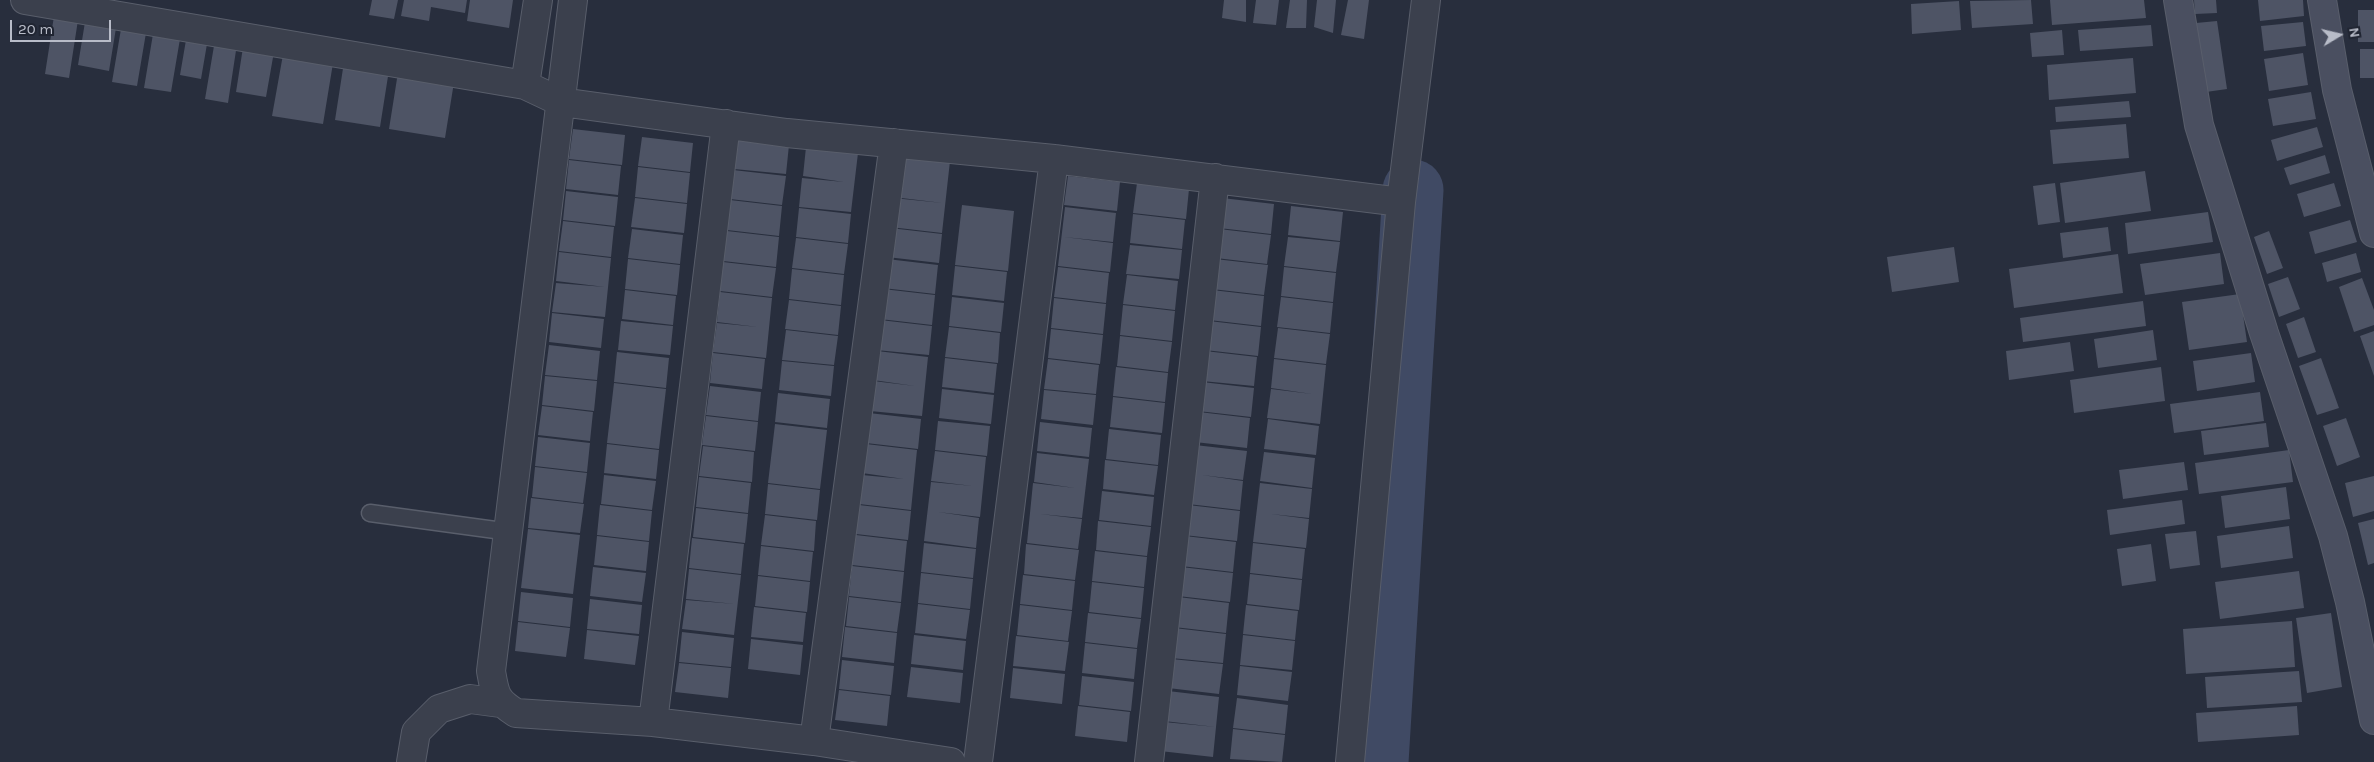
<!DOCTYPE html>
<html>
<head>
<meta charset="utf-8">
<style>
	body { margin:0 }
	#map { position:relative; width:2374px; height:762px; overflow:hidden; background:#282e3d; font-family:Karla,sans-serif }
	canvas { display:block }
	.north { position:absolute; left:2314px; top:10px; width:50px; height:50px; -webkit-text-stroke:4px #202532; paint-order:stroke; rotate:81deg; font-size:14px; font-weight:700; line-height:20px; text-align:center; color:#b8bcc8 }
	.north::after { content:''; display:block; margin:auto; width:18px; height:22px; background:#b8bcc8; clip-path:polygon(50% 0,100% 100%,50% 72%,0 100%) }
	.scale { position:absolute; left:10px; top:20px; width:101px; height:22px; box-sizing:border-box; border:2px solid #b8bcc8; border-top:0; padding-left:6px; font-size:15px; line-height:18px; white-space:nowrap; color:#b8bcc8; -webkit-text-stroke:4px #202532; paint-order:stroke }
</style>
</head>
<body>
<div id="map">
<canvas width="2374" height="762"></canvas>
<div class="north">N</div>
<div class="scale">20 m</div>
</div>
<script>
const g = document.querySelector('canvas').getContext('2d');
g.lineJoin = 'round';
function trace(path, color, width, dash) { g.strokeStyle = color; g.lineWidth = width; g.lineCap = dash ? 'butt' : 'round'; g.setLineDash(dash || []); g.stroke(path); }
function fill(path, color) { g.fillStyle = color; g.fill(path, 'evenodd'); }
const river = new Path2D(`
	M1378,762L1413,190`);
const building = new Path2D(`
	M372,0H398L394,19L369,15Z
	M404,0H467L465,13L431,7L429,21L401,16Z
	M470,0H513L509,28L467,21Z
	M1224,0H1246V22L1222,18Z
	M1256,0H1279L1276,25L1253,23Z
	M1290,0H1307L1306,28H1286Z
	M1317,0H1336L1333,33L1314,27Z
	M1348,0H1369L1364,39L1341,35Z
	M2031,0L2033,24L1972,28L1970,1Z
	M2050,0H2144L2146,18L2052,25Z
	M2194,0H2216L2217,13L2195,14Z
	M2258,0H2303L2304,16L2260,21Z
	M1959,1L1961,30L1912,34L1911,4Z
	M2358,10H2374V42H2358Z
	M54,16L78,20L69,78L45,74Z
	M2217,21L2227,89L2206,92L2196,23Z
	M85,22L116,28L109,71L78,65Z
	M2303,22L2306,46L2264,51L2261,26Z
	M122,23L147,27L137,86L112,82Z
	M2151,25L2153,46L2080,51L2078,30Z
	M154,28L181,33L171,92L144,88Z
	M2062,30L2064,55L2032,57L2030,33Z
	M186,40L207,44L201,79L180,75Z
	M215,40L237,44L228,103L205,99Z
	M244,41L275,46L266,97L236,92Z
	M284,49L334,57L323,124L272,116Z
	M2360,49H2374V78H2360Z
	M2303,53L2308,85L2269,91L2264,59Z
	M2133,58L2136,93L2049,100L2047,65Z
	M344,62L389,70L380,127L335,120Z
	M399,66L455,76L445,138L389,129Z
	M2311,92L2316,119L2273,126L2268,99Z
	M2129,101L2131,117L2056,122L2055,107Z
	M2126,124L2129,158L2053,164L2050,130Z
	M2317,127L2323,147L2277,161L2271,140Z
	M573,129L625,135L622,165L569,159Z
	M642,137L693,143L690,172L638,166Z
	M737,140L789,145L786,174L734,169Z
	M806,147L858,153L851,212L799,207L802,178L844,182L803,176Z
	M898,155L950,161L942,233L890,227L893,198L943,203L893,197Z
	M2325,155L2330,173L2290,185L2284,168Z
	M569,160L621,166L618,195L566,189Z
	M638,167L690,173L687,203L635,197Z
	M733,170L786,176L782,205L730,199Z
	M2145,171L2151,211L2065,223L2060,183Z
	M1068,176L1120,182L1117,211L1064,205Z
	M1137,183L1189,189L1186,219L1133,213Z
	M2055,183L2060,222L2038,225L2033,186Z
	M2334,183L2341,206L2304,217L2297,194Z
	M566,191L618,197L615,226L563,220Z
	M635,198L687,204L684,233L631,227Z
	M1222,198L1274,204L1271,234L1219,228Z
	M730,200L782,206L779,236L727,230Z
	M962,205L1014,211L1008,271L955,265Z
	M1291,206L1343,212L1340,241L1288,235Z
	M1065,207L1116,213L1113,242L1064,237L1113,243L1110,272L1058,266Z
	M799,208L851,214L848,243L796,237Z
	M2208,212L2213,242L2128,254L2125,223Z
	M1133,214L1185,220L1182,249L1130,243Z
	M2350,220L2357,242L2315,254L2309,232Z
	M563,221L614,227L611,257L559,251Z
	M2108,227L2111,251L2063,258L2060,233Z
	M890,228L942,234L939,263L887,257Z
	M632,229L683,235L680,264L628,258Z
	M1219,229L1271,235L1267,264L1216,258Z
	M727,231L779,237L776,267L723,261Z
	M2269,231L2283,268L2267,274L2254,237Z
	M1288,237L1340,242L1336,272L1284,266Z
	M796,238L848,244L844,274L792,268Z
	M1130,245L1182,250L1179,279L1126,274Z
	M1954,247L1959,282L1892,292L1887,257Z
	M559,252L611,258L605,317L552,312L556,283L605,287L556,281Z
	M2220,253L2224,284L2145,295L2140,264Z
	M2356,253L2361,272L2327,282L2322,263Z
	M2118,254L2123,293L2014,308L2009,269Z
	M628,259L680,265L677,295L625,289Z
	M887,259L938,265L935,294L883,288Z
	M1215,259L1268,265L1264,295L1212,289Z
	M723,262L776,268L772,297L720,291Z
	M955,266L1007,272L1004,301L952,295Z
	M1058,267L1109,273L1106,303L1054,297Z
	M1284,267L1336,273L1333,302L1281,296Z
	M792,269L844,275L841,305L789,299Z
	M1127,275L1178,281L1175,310L1123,304Z
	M2288,277L2300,309L2279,317L2268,284Z
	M2362,278L2374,310V325L2354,332L2339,287Z
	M883,289L935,295L932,325L880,319Z
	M625,290L676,296L673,325L622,319Z
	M1212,290L1264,296L1261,326L1209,320Z
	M720,292L772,298L766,358L713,352L717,323L758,327L717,322Z
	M2240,294L2247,342L2189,350L2182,302Z
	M952,297L1004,303L1001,332L949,326Z
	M1281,297L1333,303L1330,333L1277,327Z
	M1054,298L1106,304L1103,334L1051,328Z
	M789,300L841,306L838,335L785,329Z
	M2143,301L2146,326L2023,342L2020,318Z
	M1123,305L1175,311L1172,341L1120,335Z
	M552,313L604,319L601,348L549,342Z
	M2304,317L2316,352L2298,358L2286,324Z
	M880,320L932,326L929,355L876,350Z
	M621,321L673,326L670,355L618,350Z
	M1209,321L1261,327L1258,356L1205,350Z
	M949,327L1000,333L998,363L945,357Z
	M1278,328L1330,334L1326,364L1274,358Z
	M1051,329L1103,335L1100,364L1048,358Z
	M786,330L838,336L834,365L782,360Z
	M2153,330L2157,360L2098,368L2094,339Z
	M2374,331V376L2360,336Z
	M1120,336L1172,342L1168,372L1117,366Z
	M2070,342L2074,371L2009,380L2006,351Z
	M549,345L600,351L597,380L545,375Z
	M877,351L928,357L922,416L870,411L873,381L915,386L873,380Z
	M1205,351L1257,357L1254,386L1202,381Z
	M617,352L669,358L666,388L614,382Z
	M713,353L765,359L762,389L710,383Z
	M2251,353L2255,382L2197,391L2193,361Z
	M945,358L997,364L994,393L942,387Z
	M2321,358L2339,408L2317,415L2299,366Z
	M1048,359L1099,365L1096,394L1044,389Z
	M1274,359L1326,365L1320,424L1267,418L1271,389L1312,394L1271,388Z
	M782,361L834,366L831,396L779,390Z
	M1116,367L1168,373L1165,402L1113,396Z
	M2161,367L2165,401L2074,413L2070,380Z
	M545,376L597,381L594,411L542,405Z
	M1202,382L1254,388L1251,417L1198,411Z
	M614,383L666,389L659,449L607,443Z
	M710,386L761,392L758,421L706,415Z
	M942,389L994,395L991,424L939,418Z
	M1044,390L1096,395L1093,425L1041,419Z
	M2260,392L2264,421L2174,433L2170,404Z
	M778,393L830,399L827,428L775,422Z
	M1113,397L1165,403L1162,433L1110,427Z
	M542,406L593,412L590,441L538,435Z
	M1199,412L1250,418L1247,448L1195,442Z
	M869,413L921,419L918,449L866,443Z
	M706,416L758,422L755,451L702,445Z
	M2346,418L2360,457L2337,466L2323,426Z
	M1268,419L1319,426L1316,455L1264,449Z
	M938,421L990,426L987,456L935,450Z
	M1040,422L1092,428L1089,457L1037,451Z
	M2266,423L2269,447L2204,455L2201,431Z
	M775,424L827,430L820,489L768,483Z
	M1109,429L1161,435L1158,465L1106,459Z
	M538,437L590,443L587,472L535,466Z
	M607,444L659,450L656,479L604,473Z
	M866,444L917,450L911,510L859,504L862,475L904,479L862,473Z
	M1195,445L1247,451L1243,480L1202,475L1243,481L1240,510L1188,504Z
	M703,446L754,452L752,482L699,476Z
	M2289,450L2293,482L2199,494L2195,463Z
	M935,451L986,457L980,517L938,512L979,518L976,548L924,541L931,482L973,486L931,481Z
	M1264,452L1315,458L1312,488L1260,481Z
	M1037,453L1089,459L1082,518L1040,514L1082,519L1078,549L1027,543L1033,483L1075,488L1034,482Z
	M1105,460L1158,466L1154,495L1103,489Z
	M2184,462L2188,490L2123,499L2119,470Z
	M535,467L587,473L583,503L532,497Z
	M604,475L656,481L652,510L601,504Z
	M2374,476V511L2353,517L2345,483Z
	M699,477L751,483L748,513L696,507Z
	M1260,483L1312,489L1309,518L1271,514L1309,519L1306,548L1253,542Z
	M768,484L820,490L817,520L765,514Z
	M2286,487L2290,519L2225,528L2221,496Z
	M1102,491L1154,497L1151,526L1099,520Z
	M531,498L584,504L580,533L528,528Z
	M2182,500L2185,524L2110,535L2107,510Z
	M600,505L652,511L649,541L597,535Z
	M859,505L911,511L908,540L856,534Z
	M1188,505L1240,511L1237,541L1184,535Z
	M696,508L748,514L745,543L693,537Z
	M765,515L816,521L814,551L761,545Z
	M2374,519V563L2368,565L2358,523Z
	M1098,521L1151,527L1147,556L1096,550Z
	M2289,526L2293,558L2221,568L2217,536Z
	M528,529L580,535L573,594L521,588Z
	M2196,531L2200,565L2170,569L2165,534Z
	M856,535L907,541L904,571L852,565Z
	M597,536L649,542L646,571L594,565Z
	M1185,536L1236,542L1233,572L1181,566Z
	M692,538L744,544L741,574L689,568Z
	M924,543L976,549L973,578L921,572Z
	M1253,543L1305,549L1302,579L1250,573Z
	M1026,544L1079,550L1075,580L1024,574Z
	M2151,544L2156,581L2122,586L2117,549Z
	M761,546L813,552L810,581L758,575Z
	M1095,551L1147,557L1144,587L1092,581Z
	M852,566L904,572L901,602L849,596Z
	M593,567L646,573L642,602L590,596Z
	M1181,567L1233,573L1230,602L1178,596Z
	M689,569L741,575L734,635L682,629L686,600L735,604L686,599Z
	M2299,571L2304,608L2220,619L2215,582Z
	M921,573L973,579L970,609L918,603Z
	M1250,574L1302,580L1299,610L1247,604Z
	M1023,575L1075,581L1072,610L1020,604Z
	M758,576L810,582L807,612L755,606Z
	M1092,582L1144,588L1141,618L1089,612Z
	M521,592L573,598L570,627L518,621Z
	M849,597L901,603L897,632L846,626Z
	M1178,597L1229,603L1226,633L1174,627Z
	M590,599L642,605L639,634L587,629Z
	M918,604L970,610L966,639L915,633Z
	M1020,605L1072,611L1068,641L1017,635Z
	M1246,605L1298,611L1295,640L1243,634Z
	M754,607L806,613L803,642L751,637Z
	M1088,613L1141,619L1137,648L1085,642Z
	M2331,613L2342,687L2307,693L2296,618Z
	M2292,621L2295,667L2186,674L2183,629Z
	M518,622L570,628L566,657L515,651Z
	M845,627L897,633L894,663L842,657Z
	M1174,628L1226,634L1223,663L1171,658Z
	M587,630L639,636L635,665L584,659Z
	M682,632L734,638L731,667L679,662Z
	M914,635L966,641L963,670L911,664Z
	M1243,635L1295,641L1292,670L1240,665Z
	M1016,636L1069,642L1065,671L1013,666Z
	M751,639L803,645L800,675L748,669Z
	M1085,643L1137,649L1134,679L1082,673Z
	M1171,659L1223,664L1219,694L1168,688Z
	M842,660L894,666L891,695L839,689Z
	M679,663L731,668L728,698L675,692Z
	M1240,666L1292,672L1288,701L1237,695Z
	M911,667L963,673L960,703L907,697Z
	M1013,668L1065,674L1062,704L1010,698Z
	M2299,671L2302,702L2207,708L2205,677Z
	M1082,676L1134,682L1131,711L1079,705Z
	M839,690L890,696L887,726L835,720Z
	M1168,691L1219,697L1216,727L1164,721Z
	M1237,698L1288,705L1285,734L1233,728Z
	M1078,706L1130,712L1127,742L1075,736Z
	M2297,706L2299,735L2198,742L2196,713Z
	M1164,722L1216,727L1213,757L1160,751Z
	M1233,729L1285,735L1282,762L1230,759Z`);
const lane = new Path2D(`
	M370,513L510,532`);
const street = new Path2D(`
	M25,0L525,85L561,102L787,133L1054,159L1401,202
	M573,0L491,671C495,694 495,700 516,713L653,722L814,741L951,762
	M525,85L538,0
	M653,722L726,124
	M814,741L894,143
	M411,762L416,732L439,709L470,699L500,703
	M978,762L1054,159
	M1149,762L1215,178
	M1350,762L1401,202L1426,0`);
const secondary = new Path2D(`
	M2178,0L2199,125L2264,333L2333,536L2350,602L2374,720
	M2322,0L2337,90L2374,233`);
trace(river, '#404a64', 61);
fill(building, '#4e5465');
trace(lane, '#595e6b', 19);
trace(street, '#595e6b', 30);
trace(secondary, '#595e6b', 30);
trace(lane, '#3b404d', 16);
trace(street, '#3b404d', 28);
trace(secondary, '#4a4f60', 28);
</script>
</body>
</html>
